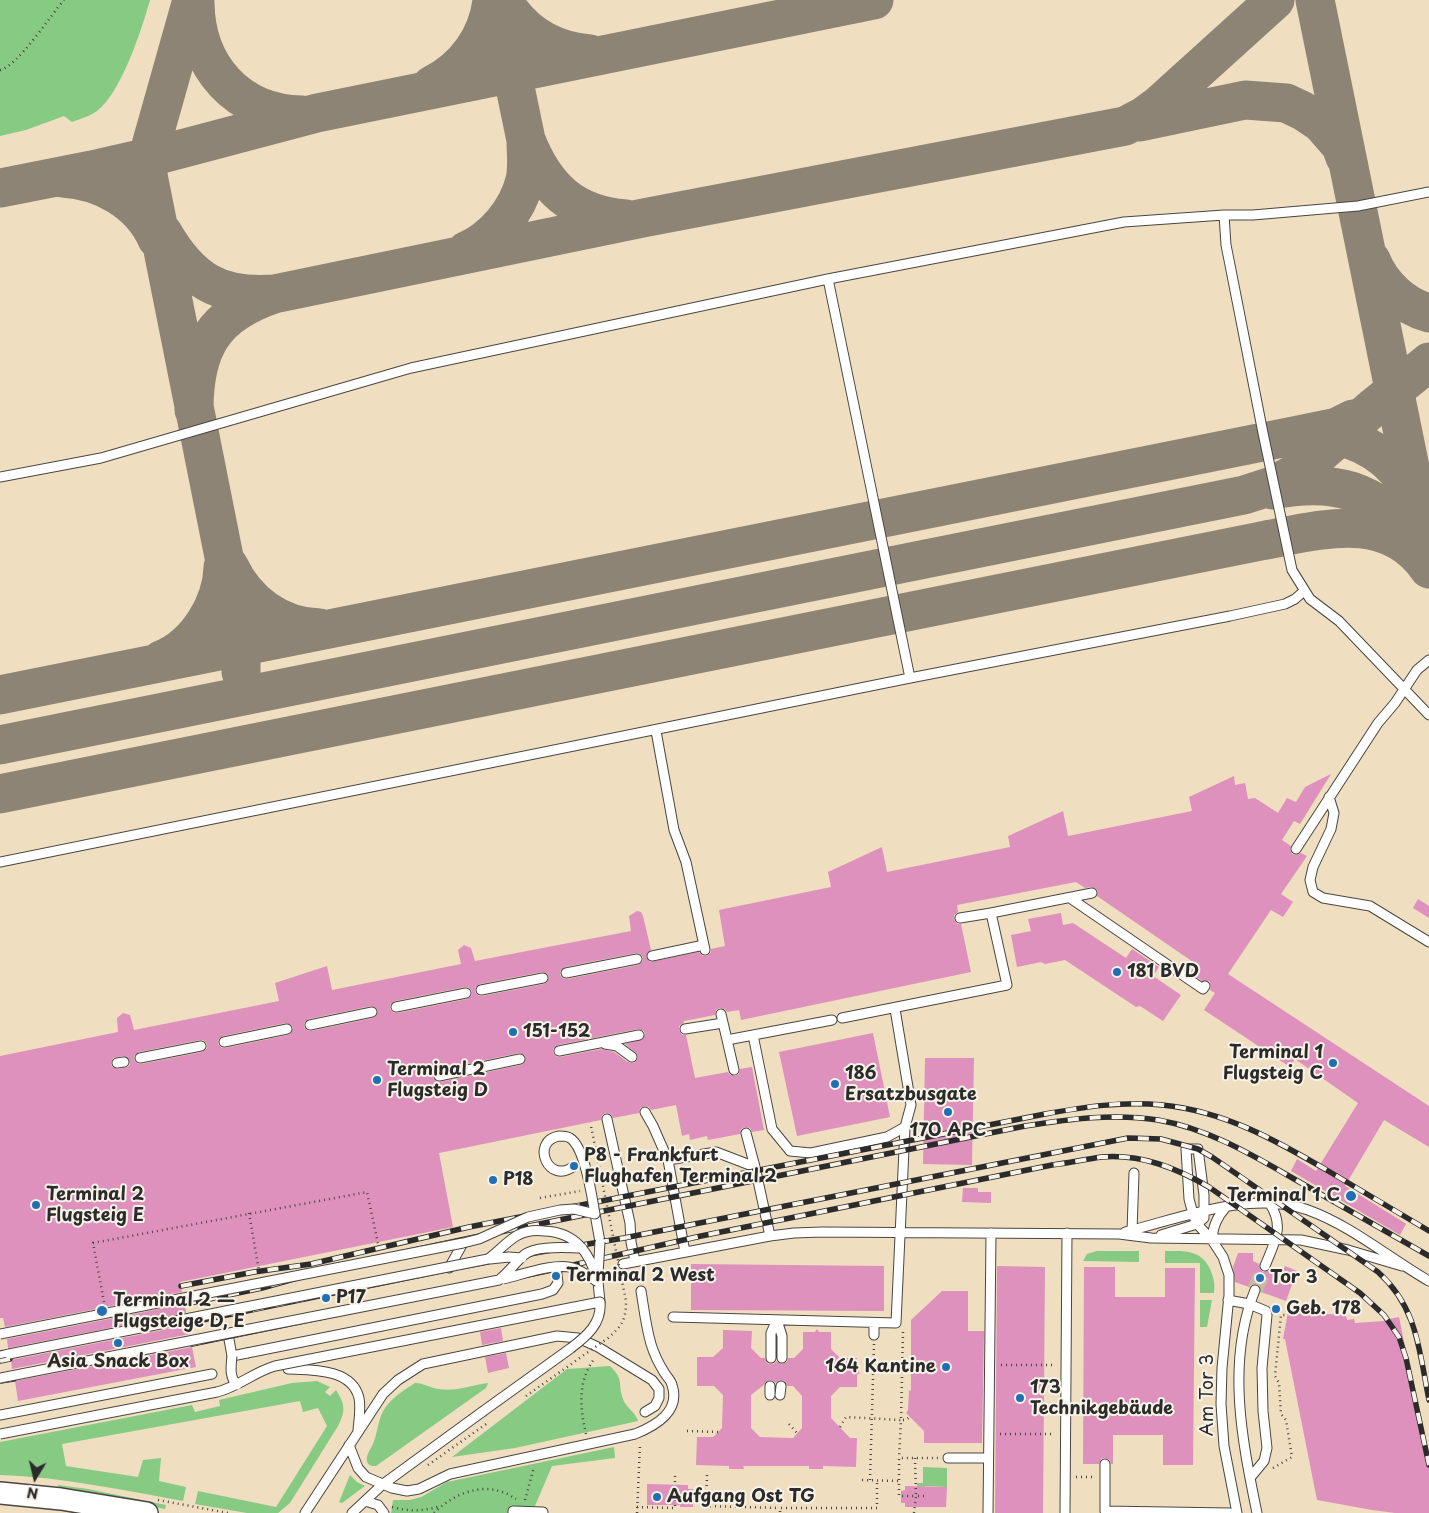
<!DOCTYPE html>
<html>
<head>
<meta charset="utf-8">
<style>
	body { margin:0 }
	#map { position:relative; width:1429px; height:1513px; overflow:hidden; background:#f0dec0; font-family:"Playpen Sans",sans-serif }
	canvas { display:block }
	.north { position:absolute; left:10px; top:1453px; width:50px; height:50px; -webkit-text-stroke:4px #f7f3e8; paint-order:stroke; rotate:189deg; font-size:14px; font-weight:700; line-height:20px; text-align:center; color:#2b2b2b }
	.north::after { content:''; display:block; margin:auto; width:18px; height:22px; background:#2b2b2b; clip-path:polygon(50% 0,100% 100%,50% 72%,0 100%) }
</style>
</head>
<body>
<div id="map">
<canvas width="1429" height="1513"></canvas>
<div class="north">N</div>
</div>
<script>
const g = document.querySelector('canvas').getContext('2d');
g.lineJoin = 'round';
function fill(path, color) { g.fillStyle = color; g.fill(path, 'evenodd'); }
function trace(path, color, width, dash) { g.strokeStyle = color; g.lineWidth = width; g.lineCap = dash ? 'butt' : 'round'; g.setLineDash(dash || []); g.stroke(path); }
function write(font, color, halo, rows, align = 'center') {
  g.font = font + ' "Playpen Sans",sans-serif'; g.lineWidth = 4; g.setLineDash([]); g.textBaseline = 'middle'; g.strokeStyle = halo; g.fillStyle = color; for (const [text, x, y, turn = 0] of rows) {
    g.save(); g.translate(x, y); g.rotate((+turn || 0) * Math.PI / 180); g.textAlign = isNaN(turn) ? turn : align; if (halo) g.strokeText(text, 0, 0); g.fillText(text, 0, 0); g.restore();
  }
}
const green = new Path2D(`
	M0,0H150C142,29 121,93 97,111C90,116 80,119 72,122L64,116L26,130L0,136Z
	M1097,1251H1139V1262L1083,1261L1087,1254Z
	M1165,1251C1183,1251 1201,1249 1210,1269C1214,1278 1215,1283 1214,1293H1200V1263H1165Z
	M1200,1300H1212L1207,1327H1200Z
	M610,1366C625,1381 617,1382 623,1399C625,1407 636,1412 638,1421L515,1448L452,1457L567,1369Z
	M317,1381L330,1387L325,1392L330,1396L336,1390C345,1404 346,1411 338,1426L290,1503L278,1513H247L195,1504L198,1491L276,1507L327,1426L318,1408L303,1412L300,1401L62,1444L66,1466L138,1477L143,1460L161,1458L159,1481L186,1487L183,1501C122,1490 62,1477 0,1475V1442L192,1405L195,1412L220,1406L219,1400L292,1383Z
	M415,1383C424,1383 430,1388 439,1389C454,1392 473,1385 488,1383L486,1388L376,1466C372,1466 368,1466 367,1461C366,1455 370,1450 372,1446C378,1434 377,1420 385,1408C392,1398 405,1389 415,1383Z
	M614,1447L615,1458L552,1466L532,1513H391L393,1500H410L421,1497L447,1482Z
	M923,1467L947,1468V1487L926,1486L917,1491V1483H923Z
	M350,1475L357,1482L365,1486L342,1503L339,1502Z
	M58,1485L88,1489L166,1505L165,1509L122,1500L60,1491Z`);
const taxiway = new Path2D(`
	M192,0L150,149L148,175L231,592L241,647V672
	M503,0C522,33 553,51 590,54
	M1315,0L1429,561
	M195,3C196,66 237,114 302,115
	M432,85C465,69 488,37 492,0
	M1140,122L1245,100L1286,103L1303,111L1321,123L1341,146L1345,157
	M526,140C545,188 573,215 626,219
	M62,178C102,180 141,202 157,239
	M0,188L92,170L162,154L317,113L874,0
	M163,233C190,280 219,298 274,294
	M466,251C494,239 518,210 525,180C528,167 526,154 526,140L497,0
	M1371,260C1381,285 1403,306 1429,313
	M194,410C194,347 214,314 274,294L643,218L1125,126L1144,116L1159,105L1275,0
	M1319,434C1359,436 1396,458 1412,495
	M1272,490C1334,478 1375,489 1416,540
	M229,566C246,602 279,627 320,628
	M161,660C197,646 222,604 223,567
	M0,695L1293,436L1337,427L1353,419
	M0,745L1244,495L1272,486L1301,470L1375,406L1429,362
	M0,794L1261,541C1321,530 1388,509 1429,569`);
const building = new Path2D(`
	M1331,774L1300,824L1294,821L1282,840L1291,846L1290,849L1292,854L1296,855L1301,853L1307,856L1281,894L1293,902L1283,917L1271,910L1228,974L1429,1106V1147L1384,1120L1345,1186L1405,1223L1406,1224L1400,1235L1291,1171L1297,1159L1316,1171L1358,1103L1295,1059L1290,1067L1204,1010L1215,993L1210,990L1211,986L1209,981H1202L1190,973L1196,964L1097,896L1098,892L1096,889L1091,887L1085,888L1076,882L957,905L958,912L954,915V919L957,924H961L971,972L741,1020L739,1010L727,1012L725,1009L720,1008L716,1010L715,1015L684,1021V1023L679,1026V1030L682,1035H686L695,1078L728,1072L730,1075L735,1076L739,1074L740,1069L752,1067L764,1130L752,1132L750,1128L745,1127L741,1129L740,1134L708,1140L707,1136L690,1140L689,1134L682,1136L676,1105L651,1110L649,1107L645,1106L640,1108L639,1113L613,1118L611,1114L606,1113L602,1115L601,1120L439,1153L453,1227L180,1282L182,1292L5,1327L3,1318H0V1056L118,1032L117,1018L123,1013L130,1015L134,1030L279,1001L275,983L327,966L332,990L461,964L458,950L464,945L471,948L475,961L631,931L629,916L637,911L641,912L643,916L651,950L648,952L646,957L650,962L699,952L703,956H707L711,952V949L725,946L719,910L831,887L828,872L882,847L887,872L1010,847L1008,836L1063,811L1068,836L1192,811L1189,797L1234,776L1235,785L1245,783L1248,799L1255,798L1278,813L1287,798L1296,802L1305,787ZM636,953H639L643,957V961L638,965L567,979H564L560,975V971L565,967ZM542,972L547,974L549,977L547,982L544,984L482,996H479L475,992V988L480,984ZM465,987H468L472,991V995L467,999L397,1013H394L390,1009V1005L395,1001ZM371,1006L376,1008L378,1011L376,1016L373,1018L311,1031H308L304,1027V1023L309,1019ZM286,1023L291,1025L293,1028L291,1033L288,1035L225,1048H222L218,1044V1040L223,1036ZM638,1029L644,1031L645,1034L643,1039L625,1044L637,1054L638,1058L634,1063L628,1062L614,1052L601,1049L560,1057H557L553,1053V1049L558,1045ZM200,1040H203L207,1044V1048L202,1052L141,1064H138L134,1060V1056L139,1052ZM519,1053L524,1055L526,1058L524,1063L521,1065L440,1082H437L433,1078V1074L438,1070ZM123,1056L129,1059L130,1064L128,1067L118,1069L112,1067L111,1063L113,1058Z
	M1418,899L1429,906V918L1413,908Z
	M1061,913L1063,925L1073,923L1126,958L1132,949L1159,967L1153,976L1181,995L1163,1021L1140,1006L1136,1007L1065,960L1045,964L1041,962L1017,967L1011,935L1031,931L1028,919Z
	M873,1033L890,1117L797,1136L779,1052Z
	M925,1058H974L972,1165L923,1164Z
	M963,1188H978V1192H991V1203L962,1202Z
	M1238,1253H1253V1261L1259,1264L1260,1269L1263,1272L1268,1271L1271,1268L1282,1272L1285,1266L1297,1271L1286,1301L1261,1292V1288L1257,1284H1253L1249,1287L1235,1282L1233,1267Z
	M691,1264L884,1266V1311L691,1310Z
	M997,1266L1045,1267L1043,1513H995Z
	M1084,1267H1115V1297H1165V1268H1195L1193,1465H1163V1435H1113V1464H1111L1110,1460L1105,1458L1101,1459L1099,1464H1083Z
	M942,1291H968V1331H984L982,1443H924V1431L906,1413L908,1410L909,1390L911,1391V1320Z
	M185,1304L186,1313L8,1348L7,1339Z
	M1288,1312L1346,1315L1347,1320L1354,1319L1355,1323L1384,1321V1320L1399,1317L1429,1464V1513H1395L1372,1510L1317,1500L1285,1339H1283Z
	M188,1325L190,1334L12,1369L11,1360Z
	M501,1328L503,1341L482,1345L480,1332Z
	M817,1329L819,1332H831V1349L840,1358H857V1370L860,1373L857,1375V1387H840L831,1396V1418L850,1438H857L856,1467L823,1466V1469H809V1466H743L744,1469H729V1466L696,1465L697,1437H713L722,1428L723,1395L714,1386H697V1357H713L723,1348V1330L752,1331L751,1348L761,1358H765L768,1364H774L776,1361L782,1364L787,1362L788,1358H794L803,1349V1332H815ZM770,1380L776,1383L779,1380L784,1381L787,1386H793L802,1396V1428L793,1438L760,1437L751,1428V1395Z
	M192,1347L196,1367L18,1401L15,1381Z
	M506,1353L509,1368L488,1373L485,1357Z
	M647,1484L688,1485V1489H693V1507H680V1505H647Z
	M905,1486L947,1487L946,1507H905V1503H901V1491L905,1490Z`);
const minorTunnel = new Path2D(`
	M1255,1290L1265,1266`);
const path = new Path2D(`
	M0,70C18,66 50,16 64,0
	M540,1198L580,1191
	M249,1213L259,1271
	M104,1302L93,1243L367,1192L379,1248
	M903,1332L901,1420H905L910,1417
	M873,1365H901
	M1001,1365H1056
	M789,1424L797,1433
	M840,1427L846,1417L901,1420L899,1458
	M687,1431L718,1432
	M586,1434C580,1408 577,1381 595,1358
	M1000,1434H1055
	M915,1458L916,1496H926
	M1273,1468L1292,1457L1286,1420L1281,1414L1279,1383L1275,1376L1281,1315H1287
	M707,1475L706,1506L780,1508
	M1076,1477H1093
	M862,1480L899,1481
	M870,1480L874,1344
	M668,1494L675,1495V1474
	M158,1500L228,1513
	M525,1500L534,1467
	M392,1507C410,1512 424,1511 441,1506
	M637,1507L675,1508V1495L706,1494
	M780,1512V1508H877V1480
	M434,1513C451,1496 478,1483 502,1492C507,1493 512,1497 516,1499
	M637,1513L640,1445
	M914,1513L916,1496H899V1458H939`);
const service = new Path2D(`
	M1224,215L1226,245L1230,265L1263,433L1292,570L1310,599L1339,621L1429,715
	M828,279L910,678
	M0,477L101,458L411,368L828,279L1124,222L1224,215H1253L1358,206L1429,192
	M656,731L674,830L686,862L705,950
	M1329,797L1334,813L1331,829L1313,867L1310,880L1313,892L1323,898L1370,906L1429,942
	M1296,849L1378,723L1395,703L1417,670L1429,660
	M0,862L910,678L1230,616L1285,604L1295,599L1304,591
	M1070,898L1203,989L1205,986
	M991,913L1092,893
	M652,956L704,945
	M566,973L637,959
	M481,990L543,978
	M396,1007L466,993
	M721,1014L734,1070
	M842,1018L1007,985L991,913L960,918
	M310,1025L372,1012
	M685,1029L723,1023
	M753,1035L772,1129L790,1151L811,1153L887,1137L905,1127L911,1105L895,1009
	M727,1040L832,1020
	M224,1042L287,1029
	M605,1044L617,1046L632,1057
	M559,1051L639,1035
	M140,1058L201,1046
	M117,1063L124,1062
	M439,1076L520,1059
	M645,1112L653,1126L668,1160L685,1252
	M607,1119L630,1223L631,1242L635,1261
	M746,1133L755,1167L770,1236
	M668,1160L716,1152L755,1167
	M595,1214L600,1242
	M1132,1231L1134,1173
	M1125,1232C1181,1218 1251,1190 1308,1210C1352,1226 1389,1258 1429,1281
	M1161,1235L1197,1224L1204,1218V1195L1198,1149H1186L1189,1199L1193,1214L1197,1224L1212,1240L1223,1257L1229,1275V1295L1222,1368L1221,1404L1224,1446L1237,1513
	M1212,1240C1213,1226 1217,1217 1226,1207
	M623,1264L770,1236L794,1233L822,1232L1119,1234L1151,1238L1301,1240L1348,1250L1402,1266
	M1265,1266C1274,1243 1285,1227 1270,1204
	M449,1268L463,1243
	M598,1282L600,1302
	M1255,1290C1226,1362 1242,1440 1257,1513
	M1228,1300L1249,1304L1266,1311L1267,1315L1262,1368L1263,1411L1267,1448L1264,1461L1250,1478
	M673,1317L896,1323L905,1127
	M777,1320L782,1336V1358
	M874,1323V1335
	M228,1334L232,1356L247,1353
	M0,1356L9,1354
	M771,1358V1333L777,1320
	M553,1361L571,1348
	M288,1369C311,1370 352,1368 359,1398C361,1408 359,1420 358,1430
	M770,1395V1386
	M780,1395L781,1386
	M0,1415L212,1374
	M349,1445L358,1468L366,1477L392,1488L407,1491L419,1489L450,1474L635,1434C655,1426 681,1412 672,1385C671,1380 666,1376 664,1372C659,1364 654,1354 651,1344C646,1327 644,1309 641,1291
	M948,1458H988
	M1105,1464V1511L1230,1513
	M365,1501L378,1505L384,1513
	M305,1513L383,1394L398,1380L423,1364L557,1336L578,1338L598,1347L652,1380L659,1389V1398L655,1406L645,1412
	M352,1513L382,1485L482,1412
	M513,1513V1511L543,1512
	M988,1513L991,1233
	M1065,1513L1067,1233`);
const tertiary = new Path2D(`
	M0,1493L61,1499L147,1513`);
const rail = new Path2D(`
	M181,1286L254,1272L311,1264L469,1227L1045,1114C1084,1107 1122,1101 1162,1105C1225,1111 1277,1141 1330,1172C1363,1192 1396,1211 1429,1231
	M185,1304L262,1288L336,1267L470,1238L1025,1126C1070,1119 1113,1113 1158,1120C1211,1129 1257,1158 1303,1184C1345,1208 1387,1232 1429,1256
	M188,1323L455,1268L546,1251L624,1238L1128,1138L1161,1139L1198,1149L1212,1157L1378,1272C1418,1308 1419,1351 1429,1400
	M192,1344L547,1271L701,1236L1052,1165C1069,1163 1086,1159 1102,1157C1142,1154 1176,1168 1209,1187L1360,1293L1384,1315L1399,1337L1406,1358L1429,1465
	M0,1361L10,1359
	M0,1381L14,1379`);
const pathBridge = new Path2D(`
	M526,1396L608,1338C622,1326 626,1320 626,1301L591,1126
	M428,1465L489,1422`);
const serviceBridge = new Path2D(`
	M490,1259L509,1257L522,1258
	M598,1274L600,1242
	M503,1279C521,1275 556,1262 573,1268C582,1271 590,1277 598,1282
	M0,1334L463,1243L479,1239L528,1217L560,1210L574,1209L595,1214C592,1197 585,1147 570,1138C567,1136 562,1136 559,1136C530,1141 548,1186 574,1166
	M247,1353L542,1294L553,1290L558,1283L556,1267
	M9,1354L488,1259C498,1252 507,1241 518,1235C526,1231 536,1230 544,1231C576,1232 590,1253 598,1282
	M232,1356C231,1366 229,1377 237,1385
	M0,1378L499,1280C509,1272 515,1263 524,1255C536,1245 567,1248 582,1248
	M482,1412L553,1361
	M0,1434L217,1392C238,1387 254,1372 275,1366L600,1302C602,1323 587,1336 571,1348`);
const markers = [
	[1117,972,5,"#1f6fb2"],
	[513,1032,5,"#1f6fb2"],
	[1333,1063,5,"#1f6fb2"],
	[377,1080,5,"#1f6fb2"],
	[835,1084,5,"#1f6fb2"],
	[948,1112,5,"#1f6fb2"],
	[574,1166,5,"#1f6fb2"],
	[493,1180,5,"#1f6fb2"],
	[1351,1196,6,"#1f6fb2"],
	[36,1205,5,"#1f6fb2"],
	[556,1276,5,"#1f6fb2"],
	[1260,1278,5,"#1f6fb2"],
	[326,1298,5,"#1f6fb2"],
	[1276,1309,5,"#1f6fb2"],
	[102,1311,6,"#1f6fb2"],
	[118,1343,5,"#1f6fb2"],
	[946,1367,5,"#1f6fb2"],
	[1020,1398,5,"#1f6fb2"],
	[657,1497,5,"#1f6fb2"]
];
const poiNames = [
	["181 BVD",1127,972],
	["151-152",523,1032],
	["Terminal 1",1323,1053,"right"],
	["Flugsteig C",1323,1074,"right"],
	["Terminal 2",387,1070],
	["Flugsteig D",387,1091],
	["186",845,1074],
	["Ersatzbusgate",845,1095],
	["170 APC",948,1131,"center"],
	["P8 - Frankfurt",584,1156],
	["Flughafen Terminal 2",584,1177],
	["P18",503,1180],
	["Terminal 2",46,1195],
	["Flugsteig E",46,1216],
	["Terminal 1 C",1340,1196,"right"],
	["Terminal 2 West",566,1276],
	["Tor 3",1270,1278],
	["P17",336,1298],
	["Terminal 2 —",113,1301],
	["Flugsteige D, E",113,1322],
	["Geb. 178",1286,1309],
	["Asia Snack Box",118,1362,"center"],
	["164 Kantine",936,1367,"right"],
	["173",1030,1388],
	["Technikgebäude",1030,1409],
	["Aufgang Ost TG",667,1497]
];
const streetNames = [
	["Am Tor 3",1208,1395,-90]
];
fill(green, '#86ca84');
trace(taxiway, '#8e8476', 39);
fill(building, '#dd91bc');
trace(minorTunnel, '#c9baa2', 16, [16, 8]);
trace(service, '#494641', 11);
trace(tertiary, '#494641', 24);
trace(path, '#494641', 2.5, [1, 4]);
trace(service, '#fff', 9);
trace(tertiary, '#fff', 21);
trace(rail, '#2b2b2b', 5.5);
trace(rail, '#f7f3e8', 4, [11]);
trace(serviceBridge, '#494641', 11, []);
trace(pathBridge, '#494641', 2.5, [1, 4]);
trace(serviceBridge, '#fff', 9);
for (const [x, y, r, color] of markers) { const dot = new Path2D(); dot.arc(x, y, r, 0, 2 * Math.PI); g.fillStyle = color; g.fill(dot); trace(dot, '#f7f3e8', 2); }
write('bold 18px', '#2b2b2b', '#f7f3e8', poiNames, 'left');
write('18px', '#2b2b2b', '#f7f3e8', streetNames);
</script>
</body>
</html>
